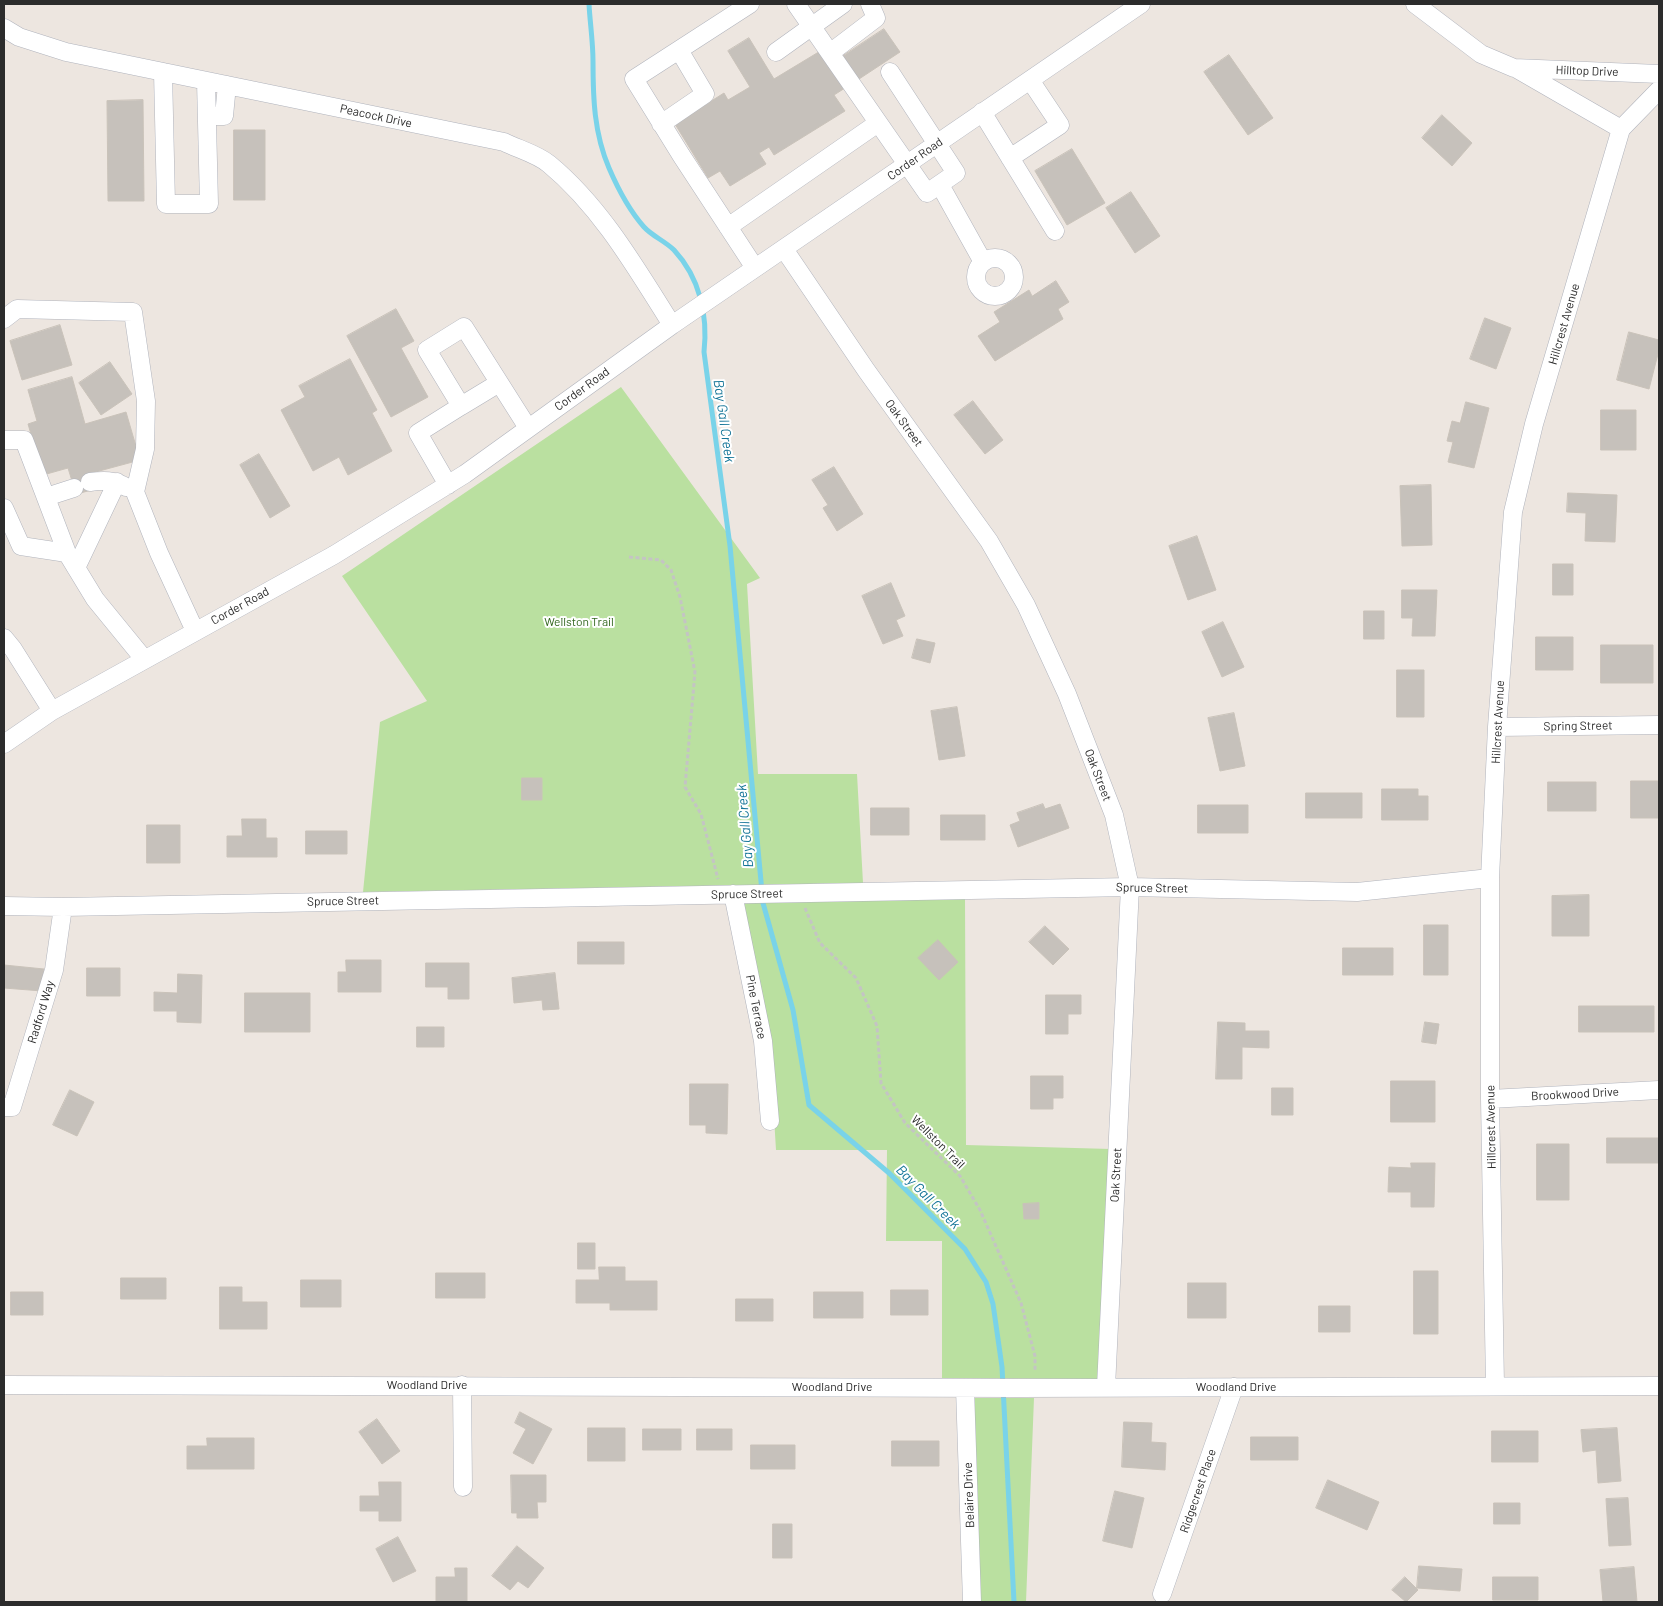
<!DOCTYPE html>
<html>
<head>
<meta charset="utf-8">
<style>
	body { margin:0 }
	#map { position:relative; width:1663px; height:1606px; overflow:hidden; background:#ede6e0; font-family:Barlow,sans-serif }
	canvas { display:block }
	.frame { position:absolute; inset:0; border:5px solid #2c2c2c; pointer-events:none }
</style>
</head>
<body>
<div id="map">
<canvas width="1663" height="1606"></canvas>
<div class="frame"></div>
</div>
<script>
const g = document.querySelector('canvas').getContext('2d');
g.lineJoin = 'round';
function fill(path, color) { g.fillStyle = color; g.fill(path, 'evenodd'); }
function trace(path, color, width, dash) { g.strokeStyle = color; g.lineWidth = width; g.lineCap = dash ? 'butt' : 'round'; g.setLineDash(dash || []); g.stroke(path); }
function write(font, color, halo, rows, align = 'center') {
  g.font = font + ' Barlow,sans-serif'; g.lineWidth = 4; g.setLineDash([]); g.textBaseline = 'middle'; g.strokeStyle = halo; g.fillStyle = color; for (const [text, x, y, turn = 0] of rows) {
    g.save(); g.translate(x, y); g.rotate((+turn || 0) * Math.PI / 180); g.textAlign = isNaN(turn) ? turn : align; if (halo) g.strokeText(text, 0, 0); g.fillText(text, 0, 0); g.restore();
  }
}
const green = new Path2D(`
	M621,387L760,578L747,584L758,774H857L863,883L363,892L380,722L427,701L342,576Z
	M965,898L966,1145L1111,1149L1101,1379L942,1378V1241H886L887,1150H776L769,1035L739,899Z
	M973,1398H1034L1026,1602H980Z`);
const stream = new Path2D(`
	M589,4C590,23 593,42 593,61C593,98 594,133 609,168C618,189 629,210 644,227C652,236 665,241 674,250C700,278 708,315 704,352L730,546L763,903L793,1010L809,1105L889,1173L965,1249L986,1282L993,1304L1002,1367L1014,1602`);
const building = new Path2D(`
	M884,29L900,52L856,81L840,58Z
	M749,38L774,79L822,50L845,88L834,95L845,111L774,155L769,147L759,153L766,164L730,186L720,171L708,178L675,124L724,93L728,100L750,87L728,51Z
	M1229,55L1273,118L1248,135L1204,72Z
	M143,100L144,201H108L107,101Z
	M1442,115L1472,143L1452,166L1422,138Z
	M234,130H265V200H234Z
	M1072,149L1105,203L1067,225L1035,171Z
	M1131,192L1160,236L1135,253L1106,208Z
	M1056,281L1069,302L1058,309L1063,319L995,361L978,336L1000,322L994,312L1029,290L1032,296Z
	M396,309L414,341L401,348L428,397L391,417L347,336Z
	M1485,318L1511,328L1496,369L1470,359Z
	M60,325L72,365L22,380L10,341Z
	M1629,332L1659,340V350L1649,389L1617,380Z
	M350,359L377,410L372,413L392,451L348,475L339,457L313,471L281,410L305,397L299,386Z
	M110,362L132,394L101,415L79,383Z
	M72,377L85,424L126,412L140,460L88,474L92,490L76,494L68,468L43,475L28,424L37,421L28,390Z
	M973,401L1003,440L985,454L954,415Z
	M1466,402L1489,408L1474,468L1448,462L1453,442L1447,441L1452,421L1460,423Z
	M1601,410H1636V450H1601Z
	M259,454L290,506L270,518L240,465Z
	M834,467L863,514L837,531L823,508L828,505L812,480Z
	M1431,485L1432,545L1402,546L1400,486Z
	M1568,493L1617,495L1615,542L1585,541L1586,513L1567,512Z
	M1197,536L1216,590L1188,600L1169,546Z
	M1553,564H1573V595H1553Z
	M891,583L905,616L896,620L903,636L883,644L862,596Z
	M1402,590H1437L1435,636H1412L1413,618H1402Z
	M1364,611H1384V639H1364Z
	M1223,622L1244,667L1222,677L1202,632Z
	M1536,637H1573V670H1536Z
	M917,639L935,643L930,663L912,658Z
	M1601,645H1653V683H1601Z
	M1397,670H1424V717H1397Z
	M957,707L965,756L939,760L931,711Z
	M1234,713L1245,766L1220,771L1208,718Z
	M522,778H542V800H522Z
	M1631,781H1659V818H1631Z
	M1548,782H1596V811H1548Z
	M1382,789H1418V796H1428V820H1382Z
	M1306,793H1362V818H1306Z
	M1043,804L1045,809L1060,804L1069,828L1018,847L1010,825L1020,821L1017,813Z
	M1198,805H1248V833H1198Z
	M871,808H909V835H871Z
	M941,815H985V840H941Z
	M242,819H266V838H277V857H227V836H242Z
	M147,825H180V863H147Z
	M306,831H347V854H306Z
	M1589,895V936H1552V896Z
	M1424,925H1448V975H1424Z
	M1045,926L1069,949L1053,965L1029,942Z
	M938,940L958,962L939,980L918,958Z
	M578,942H624V964H578Z
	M1343,948H1393V975H1343Z
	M346,960H381V992H338V972H346Z
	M426,963H469V999H448V987H426Z
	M4,965L44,969L42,991L4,988Z
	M87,968H120V996H87Z
	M555,973L559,1009L543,1010L542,1000L514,1003L512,978Z
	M178,974L202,975L201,1023L177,1022V1011H154V992L177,993Z
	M245,993H310V1032H245Z
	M1046,995H1081V1014H1068V1034H1046Z
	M1579,1006H1654V1032H1579Z
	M1218,1022L1245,1023V1031H1269V1048L1242,1047V1079H1216Z
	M1425,1022L1439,1024L1436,1044L1422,1042Z
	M417,1027H444V1047H417Z
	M1031,1076H1063V1098H1053V1109H1031Z
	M1391,1081H1435V1122H1391Z
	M690,1084H728L727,1134L706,1133V1125H690Z
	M1272,1088H1293V1115H1272Z
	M70,1090L94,1102L77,1136L53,1125Z
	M1607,1138H1659V1163H1607Z
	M1537,1144H1569V1200H1537Z
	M1411,1163H1435L1434,1207H1411V1192H1388L1389,1167L1411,1168Z
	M1039,1203V1219H1024L1023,1204Z
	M578,1243H595V1269H578Z
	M599,1267H625V1281H657V1310H610V1303H576V1280H599Z
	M1414,1271H1438V1334H1414Z
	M436,1273H485V1298H436Z
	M121,1278H166V1299H121Z
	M301,1280H341V1307H301Z
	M1188,1283H1226V1318H1188Z
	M220,1287H242V1302H267V1329H220Z
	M891,1290H928V1315H891Z
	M11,1292H43V1315H11Z
	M814,1292H863V1318H814Z
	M736,1299H773V1321H736Z
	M1319,1306H1350V1332H1319Z
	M520,1412L552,1429L533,1464L513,1453L526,1429L515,1423Z
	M377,1419L400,1451L382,1464L359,1432Z
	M1124,1422L1152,1423L1151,1442L1166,1443L1165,1470L1122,1467Z
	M588,1428H625V1461H588Z
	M1617,1428L1621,1481L1598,1483L1596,1450L1583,1452L1581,1430Z
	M643,1429H681V1450H643Z
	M697,1429H732V1450H697Z
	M1492,1431H1538V1462H1492Z
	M1251,1437H1298V1460H1251Z
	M207,1438H254V1469H187V1446H207Z
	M892,1441H939V1466H892Z
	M751,1445H795V1469H751Z
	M511,1475H546V1502H537L538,1518H517V1513H512Z
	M1328,1480L1379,1502L1367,1530L1316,1508Z
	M379,1482H401V1521H379V1511H360V1496H379Z
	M1115,1491L1144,1498L1132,1548L1103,1541Z
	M1628,1498L1631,1545L1609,1546L1606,1499Z
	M1494,1503H1520V1524H1494Z
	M773,1524H792V1558H773Z
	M398,1537L416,1571L393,1582L376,1549Z
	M517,1546L544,1568L528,1588L518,1581L510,1590L492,1576Z
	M1419,1566L1462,1569L1460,1591L1417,1588Z
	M1634,1567L1637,1602H1603L1600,1570Z
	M455,1568H467V1602H436V1577H455Z
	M1405,1577L1418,1590L1406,1602L1392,1590Z
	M1493,1577H1538V1600H1493Z`);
const path = new Path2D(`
	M629,557L661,560L671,570L680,597L695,672L685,787L701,814L718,879
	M805,908L820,943L856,978L877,1026L881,1083L905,1123L960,1176L980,1210L1021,1303L1035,1356V1372`);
const minor = new Path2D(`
	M750,4L634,79L681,155L755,268
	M796,4L927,193L956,173L890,72
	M1415,4L1481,54L1514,68L1659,74
	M4,28L19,37L66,52L504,142C518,149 537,154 549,164C601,207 636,268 672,325
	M776,52L843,4
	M830,53L876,18L870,4
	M1517,69L1621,129
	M163,72L166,204H209L206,81
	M982,112L1055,231
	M207,116H224L227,85
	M661,124L705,94L679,50
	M1010,158L1060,125L1030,80
	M940,185L983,262
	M728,227L878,123
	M784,249L866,370L989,541L1026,605L1067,694L1114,815L1130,887L1106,1387
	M976 277a19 19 0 1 1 38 0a19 19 0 1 1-38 0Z
	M4,319L17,309L133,312L146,401L145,449L135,492L159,553L195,631
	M461,406L499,383
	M4,440H24L67,553L21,546L4,508
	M90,482C104,480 114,480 126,487
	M448,485L418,433L461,406L427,350L464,327L528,428
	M46,497L74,488
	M67,553L95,599L144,659
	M76,568L117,482
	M4,638L13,649L52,711
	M1497,727L1659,725
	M4,744L52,711L334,555L465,474L672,325L1141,4
	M733,894L763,1041L770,1121
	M4,906L63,907L1130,887L1357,892L1490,878
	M1490,1099L1659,1090
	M4,1107H12L54,970L63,907
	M4,1385L1018,1388L1659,1386
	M462,1385L463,1487
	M1495,1385L1490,1099V878L1497,727L1513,512L1534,424L1621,129L1659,90
	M965,1388L972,1602
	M1162,1594L1234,1387`);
const streetNames = [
	["Hilltop Drive",1587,71,2],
	["Peacock Drive",376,116,12],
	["Corder Road",915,159,-35],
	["Hillcrest Avenue",1564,324,-74],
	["Corder Road",582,389,-36],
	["Oak Street",904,423,54],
	["Corder Road",240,606,-29],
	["Hillcrest Avenue",1498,722,-87],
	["Spring Street",1578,726,-1],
	["Oak Street",1098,775,69],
	["Spruce Street",1152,888,1],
	["Spruce Street",747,894,-1],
	["Spruce Street",343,901,-1],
	["Pine Terrace",756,1007,79],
	["Radford Way",41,1012,-73],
	["Brookwood Drive",1575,1094,-3],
	["Hillcrest Avenue",1491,1127,-91],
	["Wellston Trail",938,1142,45],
	["Oak Street",1116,1175,-87],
	["Woodland Drive",427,1385],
	["Woodland Drive",832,1387],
	["Woodland Drive",1236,1387],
	["Ridgecrest Place",1198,1491,-71],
	["Belaire Drive",969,1495,-92]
];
const parkNames = [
	["Wellston Trail",579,622]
];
const waterNames = [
	["Bay Gall Creek",724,421,82],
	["Bay Gall Creek",745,826,-95],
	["Bay Gall Creek",928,1197,45]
];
fill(green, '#bae0a0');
trace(stream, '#79d3e9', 5);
fill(building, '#c6c1bb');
trace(building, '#c9c2b9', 1);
trace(minor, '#b0b3bc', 19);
trace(path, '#c4c4c4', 3, [4, 2.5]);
trace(minor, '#fff', 18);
write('12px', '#2c2c2c', '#fff', streetNames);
write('12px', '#33671f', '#fff', parkNames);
write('italic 14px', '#157598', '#fff', waterNames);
</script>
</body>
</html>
